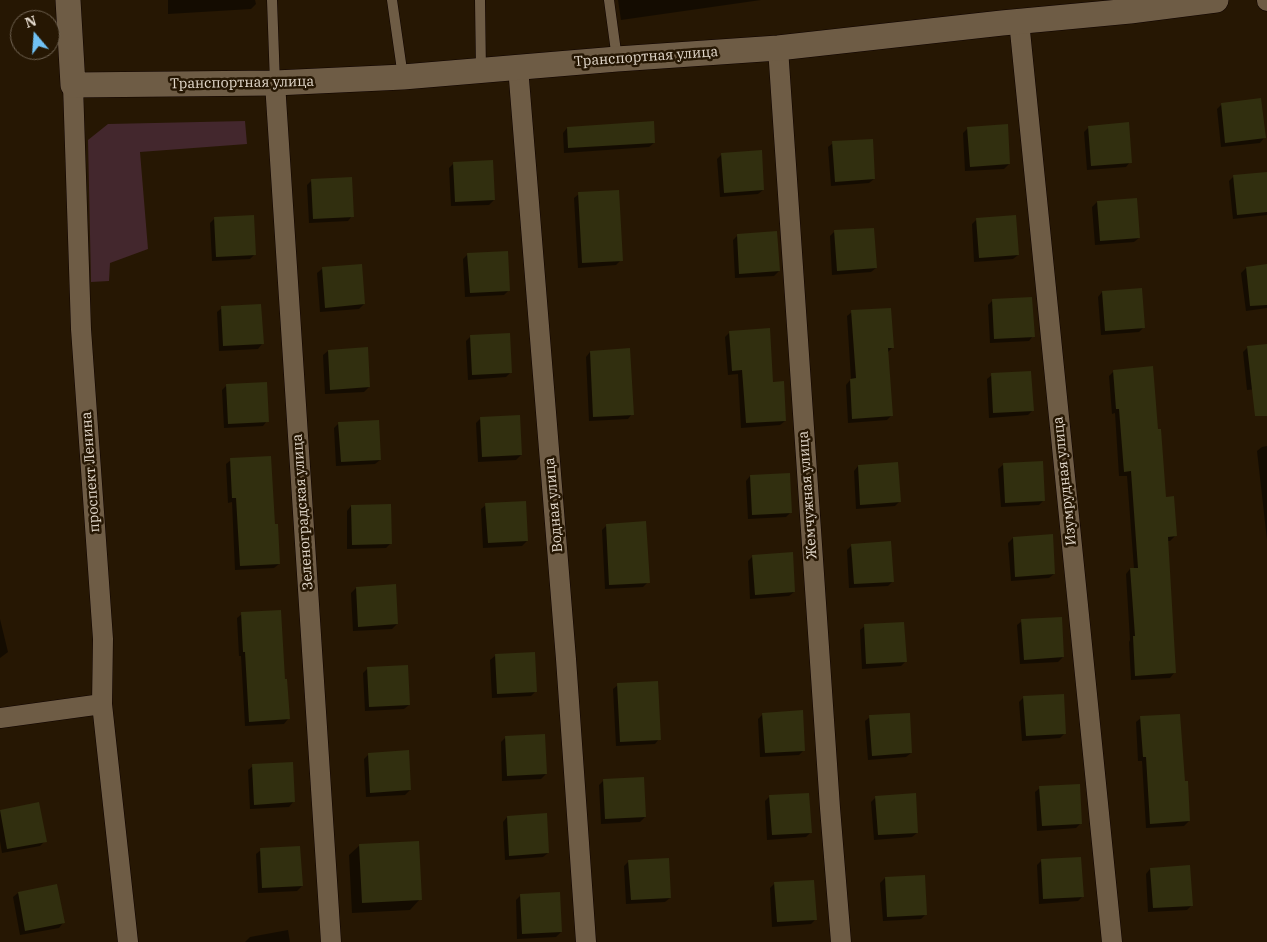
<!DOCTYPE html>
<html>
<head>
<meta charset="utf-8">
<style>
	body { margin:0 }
	#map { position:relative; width:1267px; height:942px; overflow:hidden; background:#261703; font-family:"IBM Plex Serif",serif }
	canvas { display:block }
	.north { position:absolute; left:10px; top:10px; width:50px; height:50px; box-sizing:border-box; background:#261703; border:1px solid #726554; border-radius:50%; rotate:342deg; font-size:14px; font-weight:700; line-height:20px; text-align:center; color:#e4dacd }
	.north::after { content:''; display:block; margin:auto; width:18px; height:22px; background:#70c1f4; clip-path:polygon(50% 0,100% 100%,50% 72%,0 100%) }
</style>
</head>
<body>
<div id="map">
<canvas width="1267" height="942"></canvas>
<div class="north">N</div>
</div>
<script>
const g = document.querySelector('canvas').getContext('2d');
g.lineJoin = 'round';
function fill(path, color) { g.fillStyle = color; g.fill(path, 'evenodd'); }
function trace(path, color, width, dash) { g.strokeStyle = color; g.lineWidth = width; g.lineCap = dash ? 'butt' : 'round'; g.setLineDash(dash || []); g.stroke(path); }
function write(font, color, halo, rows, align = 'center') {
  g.font = font + ' "IBM Plex Serif",serif'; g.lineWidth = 5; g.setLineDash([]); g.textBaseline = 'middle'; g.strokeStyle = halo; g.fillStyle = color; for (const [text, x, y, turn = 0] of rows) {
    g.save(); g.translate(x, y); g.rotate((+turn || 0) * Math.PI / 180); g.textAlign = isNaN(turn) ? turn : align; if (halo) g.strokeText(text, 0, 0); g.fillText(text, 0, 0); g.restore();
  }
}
const green = new Path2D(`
	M245,121L247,144L140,152L148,249L110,263L109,281L91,282L88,140L108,124Z`);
const shadow = new Path2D(`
	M168,0H255L256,4L251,9L168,14Z
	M618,0H761L621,20Z
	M1222,104L1264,138L1260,143L1221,147L1217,109Z
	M1089,127L1130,162L1126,167L1087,170L1084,132Z
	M567,128L654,143L649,147L564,153L563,133Z
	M968,128L1009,164L1004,169L965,171L963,133Z
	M833,143L874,179L869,183L831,186L828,147Z
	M722,154L763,190L758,194L720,197L717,159Z
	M454,163L494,200L489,205L451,206L449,168Z
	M1267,173V215L1233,219L1229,181L1234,176Z
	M312,180L352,216L348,221L309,223L307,185Z
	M579,194L621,260L616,265L578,268L574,198Z
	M1097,202L1139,238L1134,242L1095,245L1092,207Z
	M215,218L255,254L250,259L212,261L210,223Z
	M977,219L1018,255L1013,259L974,262L972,224Z
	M834,232L876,268L871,272L832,275L830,236Z
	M738,235L779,271L774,276L735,278L733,240Z
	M468,254L509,290L504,295L465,297L463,259Z
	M1267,266V308L1246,311L1241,273L1246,268Z
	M322,269L364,304L359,309L320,312L317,273Z
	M1102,292L1144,327L1139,332L1101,335L1098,297Z
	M992,301L1033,336L1029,341L990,343L988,305Z
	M222,308L262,344L258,349L219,351L217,312Z
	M852,312L893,347L887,353L891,416L887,420L848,423L846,385L851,379L847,316Z
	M730,332L772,383L785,421L780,425L741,428L738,374L728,375L725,337Z
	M470,337L511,372L506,377L468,380L466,341Z
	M1267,345V388L1247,390L1243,352L1248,347Z
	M328,351L369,387L364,392L325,394L323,355Z
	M590,352L632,414L628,419L589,421L586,357Z
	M1114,371L1157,431L1165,498L1175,536L1170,541H1167L1174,673L1170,678L1131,680L1129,642L1130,640L1126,574L1130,569H1134L1127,476H1119L1115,413L1112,414L1109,376Z
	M992,375L1033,410L1028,415L989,418L987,379Z
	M227,385L267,421L263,426L224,428L222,390Z
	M480,419L521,455L516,460L478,462L476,423Z
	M339,423L380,460L375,464L336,466L334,428Z
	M1267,446V540L1257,451L1262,447Z
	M231,460L273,525L279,564L274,568L235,570L232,502L228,503L226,464Z
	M1003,465L1044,500L1039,505L1001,507L998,469Z
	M858,466L899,502L895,506L856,509L854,471Z
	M750,476L791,512L786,517L748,519L746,481Z
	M486,505L527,541L522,546L483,548L481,509Z
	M351,506L391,543L386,548L347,549V511Z
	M607,525L648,582L643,587L605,589L602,530Z
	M1013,538L1054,574L1049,578L1011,581L1008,543Z
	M852,545L893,581L888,586L849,588L847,550Z
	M753,556L794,592L789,596L750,599L748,561Z
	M356,588L397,624L392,629L353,631L351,593Z
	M242,614L284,681L288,719L284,724L245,726L241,656H239L237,618Z
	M0,619L8,652L0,658Z
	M1022,621L1063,657L1058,662L1020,664L1017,625Z
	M865,626L906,661L901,666L862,669L860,630Z
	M534,653L536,691L531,696L492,698L490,660L495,656Z
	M368,668L409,705L404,709L365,711L363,673Z
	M618,685L659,739L655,744L616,746L613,689Z
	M1024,697L1065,733L1060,738L1022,741L1019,702Z
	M763,714L804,750L799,755L760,757L758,719Z
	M870,717L911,753L906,757L868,760L865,721Z
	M1141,718L1184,783L1189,821L1184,826L1146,828L1142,761H1138L1136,722Z
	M505,738L546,774L541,779L502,781L501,742Z
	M369,754L410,790L405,795L366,797L364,759Z
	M253,766L293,802L289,807L250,809L248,770Z
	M604,780L645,817L640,822L601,824L599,785Z
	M1040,788L1081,823L1076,828L1037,831L1035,792Z
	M770,796L811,832L806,837L767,840L765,801Z
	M876,797L917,833L912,837L874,840L871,802Z
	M38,804L45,841L40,846L2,853L0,841V811Z
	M507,817L548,853L543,857L505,860L503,822Z
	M360,845L420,899L410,910L352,913L349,855Z
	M261,850L302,886L297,891L258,893L256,854Z
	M629,861L670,898L665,902L626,904L624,866Z
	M1041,861L1083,896L1078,901L1039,904L1037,865Z
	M1150,869L1192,905L1187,910L1148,912L1146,874Z
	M885,878L926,914L921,919L883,921L880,883Z
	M775,883L816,919L811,924L772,927L770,888Z
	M18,893L63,923L59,928L20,935L13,897Z
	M520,896L561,932L556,937L517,939L516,900Z
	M288,930L290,942H245L250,937Z`);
const building = new Path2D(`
	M1261,98L1266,138L1225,143L1221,103Z
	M654,121L655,143L568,148L567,127Z
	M1129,122L1132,163L1091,166L1088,126Z
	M1008,124L1010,164L970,167L967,127Z
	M873,139L875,179L835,182L832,141Z
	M762,150L764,190L724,193L721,153Z
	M493,160L495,200L455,202L453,162Z
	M1267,172V212L1237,215L1233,175Z
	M352,177L354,217L313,219L311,179Z
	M619,190L623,261L582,263L578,192Z
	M1137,198L1140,238L1100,241L1097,201Z
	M254,215L256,255L216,257L214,217Z
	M1016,215L1019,255L979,258L976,218Z
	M874,228L877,268L837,271L834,230Z
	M777,231L780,271L739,274L737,234Z
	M508,251L510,291L470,293L467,253Z
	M362,264L365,304L325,308L322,267Z
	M1267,264V305L1250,306L1246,267Z
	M1142,288L1145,328L1105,331L1102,291Z
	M1032,297L1035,337L994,339L992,299Z
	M261,304L264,344L223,346L221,306Z
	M891,308L894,348H888L893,416L852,419L850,379L856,378L851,310Z
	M770,328L773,382L784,381L786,421L746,423L742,370L732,371L729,331Z
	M510,333L512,373L472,375L470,335Z
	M1267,344V416H1255L1247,346Z
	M368,347L370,387L330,390L328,350Z
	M630,348L634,415L593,417L590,351Z
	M1153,366L1158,429H1161L1166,497L1174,496L1177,536L1168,537L1176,673L1135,676L1133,636H1135L1130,568H1138L1131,471L1124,472L1119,409H1116L1113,370Z
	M1031,371L1034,411L993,413L991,373Z
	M267,382L269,422L228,424L226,384Z
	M520,415L522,455L482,457L480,417Z
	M379,420L381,460L341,462L338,422Z
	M271,456L275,524H278L280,564L240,566L236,498H232L230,458Z
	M1043,461L1045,501L1005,503L1003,463Z
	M898,462L901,502L860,505L858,465Z
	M790,473L792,513L752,515L750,475Z
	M526,501L528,541L488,543L485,503Z
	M391,504L392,544L352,545L351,505Z
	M646,521L650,583L609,585L606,524Z
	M1053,534L1055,574L1015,577L1013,537Z
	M891,541L894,582L854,584L851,544Z
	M793,552L795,592L755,595L752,555Z
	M396,584L398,624L358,627L356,587Z
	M281,610L285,679H287L290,719L249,722L245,652H243L241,612Z
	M1062,617L1064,657L1024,660L1021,619Z
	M904,622L907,662L866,664L864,624Z
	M535,652L537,692L497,694L495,654Z
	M408,665L410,705L369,707L367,667Z
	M658,681L661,740L620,742L617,683Z
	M1064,694L1066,734L1026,736L1023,696Z
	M803,710L805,751L765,753L762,713Z
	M910,713L912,753L872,756L869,715Z
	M1180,714L1185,781H1188L1190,821L1150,824L1146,757H1143L1140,716Z
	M545,734L547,774L507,776L505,736Z
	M409,750L411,790L370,793L368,753Z
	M293,762L295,802L254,805L252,764Z
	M644,777L646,817L605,819L603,779Z
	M1080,784L1082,824L1042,826L1039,786Z
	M809,793L812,833L772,835L769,795Z
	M916,793L918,833L878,835L875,796Z
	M39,802L47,842L7,849L0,810Z
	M547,813L549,853L509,856L507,816Z
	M419,841L422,900L362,903L359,844Z
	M300,846L303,886L262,888L260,848Z
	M1081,857L1084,897L1043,899L1041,859Z
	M669,858L671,898L631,900L628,860Z
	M1190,865L1193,906L1153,908L1150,868Z
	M925,875L927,915L887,917L885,877Z
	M814,880L817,920L777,922L774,882Z
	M57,884L65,923L25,931L18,892Z
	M560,892L562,932L522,934L520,894Z`);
const service = new Path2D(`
	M272,0L275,83
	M392,0L403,77
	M480,0L481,71
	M609,0L617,59`);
const minor = new Path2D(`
	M1267,0V1
	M1019,21L1112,942
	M778,48L830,808L841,942
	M518,67L566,659L586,942
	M275,83L331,942
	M73,85L81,329L103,639L102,704L128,942
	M0,718L102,704`);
const tertiary = new Path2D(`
	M68,0L73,85L275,83L403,77L617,59L778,48L1002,23L1130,11L1216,0`);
const streetNames = [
	["Транспортная улица",646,57,-4],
	["Транспортная улица",242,83,-1],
	["проспект Ленина",91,472,-94],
	["Изумрудная улица",1065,481,-96],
	["Жемчужная улица",808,495,-94],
	["Водная улица",554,505,-95],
	["Зеленоградская улица",303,512,-94]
];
fill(green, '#43272d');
fill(shadow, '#0007');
fill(building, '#312f0f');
trace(service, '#0f0300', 11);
trace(minor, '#0f0300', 21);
trace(tertiary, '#0f0300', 26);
trace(service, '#6e5c45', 10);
trace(minor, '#6e5c45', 20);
trace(tertiary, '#6e5c45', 25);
write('14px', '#e4dacd', '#261703', streetNames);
</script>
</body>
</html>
